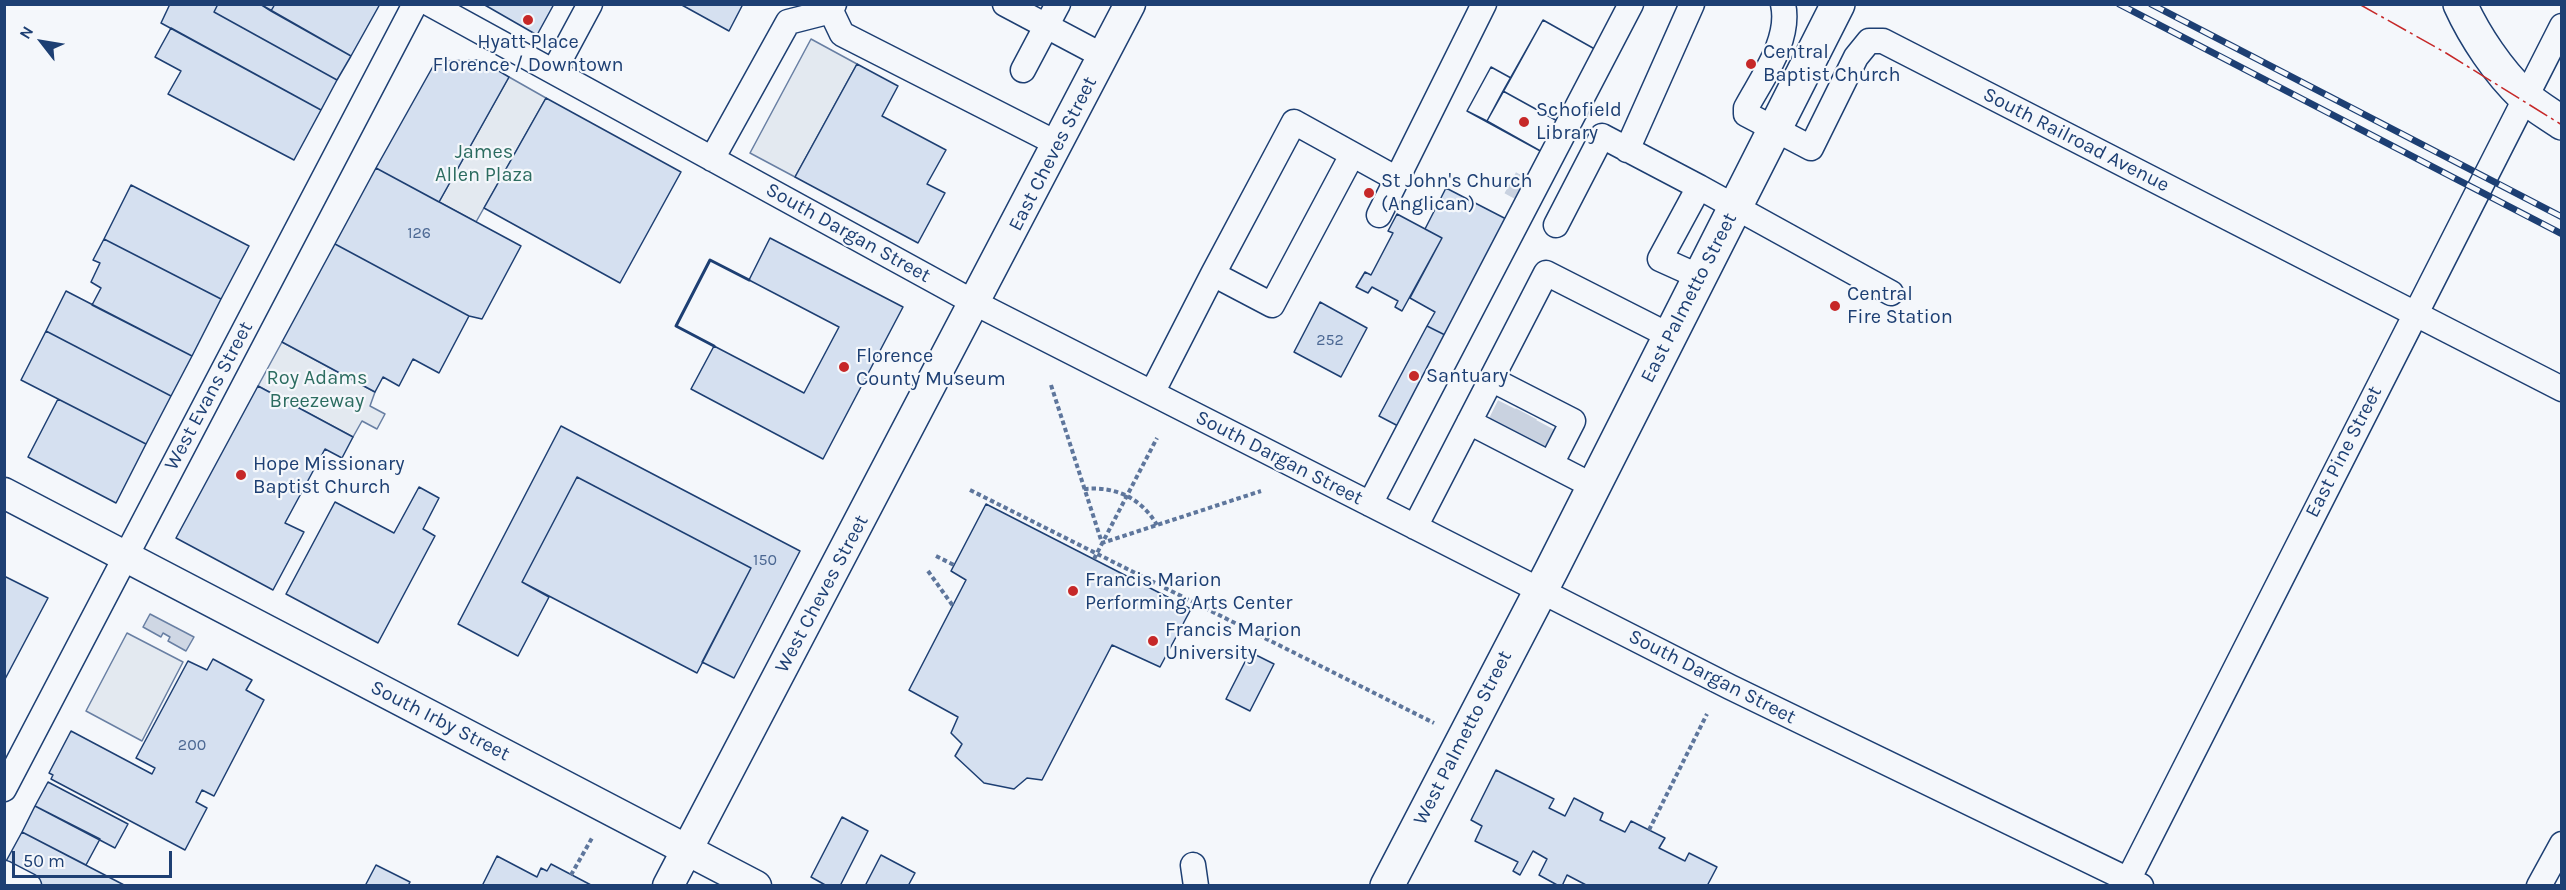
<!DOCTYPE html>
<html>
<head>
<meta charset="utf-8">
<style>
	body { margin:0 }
	#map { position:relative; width:2566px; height:890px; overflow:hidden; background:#f4f7fb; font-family:Karla,sans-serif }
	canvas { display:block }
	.frame { position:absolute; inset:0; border:6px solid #1d3f73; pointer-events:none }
	.north { position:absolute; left:12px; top:12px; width:60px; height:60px; -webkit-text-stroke:4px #f4f7fb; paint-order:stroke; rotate:301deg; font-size:16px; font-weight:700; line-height:24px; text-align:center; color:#1d3f73 }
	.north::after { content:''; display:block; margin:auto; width:21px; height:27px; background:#1d3f73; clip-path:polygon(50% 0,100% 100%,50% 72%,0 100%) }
	.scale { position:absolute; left:12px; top:851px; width:160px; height:27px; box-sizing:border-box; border:3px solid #1d3f73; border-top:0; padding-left:8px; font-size:18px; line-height:21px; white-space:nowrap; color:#1d3f73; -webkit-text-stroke:4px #f4f7fb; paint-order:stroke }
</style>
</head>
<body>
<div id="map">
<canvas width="2566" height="890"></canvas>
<div class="frame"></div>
<div class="north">N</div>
<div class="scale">50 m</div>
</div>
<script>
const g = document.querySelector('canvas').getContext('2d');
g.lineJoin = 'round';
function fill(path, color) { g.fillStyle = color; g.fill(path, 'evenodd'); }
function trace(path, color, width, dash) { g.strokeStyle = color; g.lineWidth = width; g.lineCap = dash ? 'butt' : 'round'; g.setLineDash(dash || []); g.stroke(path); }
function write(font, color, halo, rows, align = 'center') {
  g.font = font + ' Karla,sans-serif'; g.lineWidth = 4.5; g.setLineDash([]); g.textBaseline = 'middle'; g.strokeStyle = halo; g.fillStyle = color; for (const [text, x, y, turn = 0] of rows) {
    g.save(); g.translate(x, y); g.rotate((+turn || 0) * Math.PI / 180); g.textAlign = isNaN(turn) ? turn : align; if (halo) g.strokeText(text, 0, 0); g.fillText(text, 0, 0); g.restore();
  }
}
const green = new Path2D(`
	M811,39L857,64L795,177L750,153Z
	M509,77L546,98L476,222L439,202Z
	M282,342L375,392L370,406L385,414L377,429L362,421L353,437L258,386Z
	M127,633L183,662L142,741L86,711Z`);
const water = new Path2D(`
	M150,614L194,637L186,651L168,641L170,637L163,633L161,637L143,627Z`);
const building = new Path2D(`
	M170,4H218L214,12L337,80L321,110L161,23Z
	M218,4H260L351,56L337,80L214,12Z
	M260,4H275L271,11Z
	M275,4H380L351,56L271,11Z
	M483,4H554L537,35Z
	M680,4H743L729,31Z
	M1543,20L1600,52L1544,153L1467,111L1491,67L1511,78Z
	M1543,20L1600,52L1561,123L1503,91Z
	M171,28L321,110L294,160L168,94L181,71L155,57Z
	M480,60L509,77L439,202L376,168L436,61Z
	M857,64L898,86L882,116L946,150L927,184L945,193L918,243L795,177Z
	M1491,67L1511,78L1487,121L1467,111Z
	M1503,91L1561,123L1544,153L1487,121Z
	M546,98L681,172L620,283L484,208Z
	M376,168L521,246L482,319L469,316L335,244Z
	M131,185L249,246L221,299L104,239Z
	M1446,188L1510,221L1449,337L1427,326L1435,312L1410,298L1442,238L1425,229Z
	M1397,214L1442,238L1402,311L1395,307L1398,301L1372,287L1368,293L1356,287L1365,272L1371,275L1393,233L1388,231Z
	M770,238L903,307L823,459L691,389L714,346L804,393L839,327L749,280Z
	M104,239L221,299L192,356L92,305L101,288L91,282L100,263L93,260Z
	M335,244L469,316L439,373L413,359L399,386L383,377L375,392L282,342Z
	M66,291L192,356L171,396L46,331Z
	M1320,302L1367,328L1341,377L1294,352Z
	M1427,326L1449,337L1400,427L1379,416Z
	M46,331L171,396L146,444L21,380Z
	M258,386L353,437L342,458L325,449L285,523L304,532L273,590L176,538Z
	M58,399L146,444L116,503L28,457Z
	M561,426L800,551L734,678L702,662L751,568L577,477L522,582L549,597L518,656L458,624Z
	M577,477L751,568L697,673L522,582Z
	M419,487L439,498L423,529L435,536L378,643L286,594L335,502L394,533Z
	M986,504L1191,609L1160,667L1112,645L1042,780L1027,778L1014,789L984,783L955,756L962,744L951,733L958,717L909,690L966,580L951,571Z
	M4,576L48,598L4,681Z
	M1250,652L1274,664L1250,711L1226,699Z
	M213,659L252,680L246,690L264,700L214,796L202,790L196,802L207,808L185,850L51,779L53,775L49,773L71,731L152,774L155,768L136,758L188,661L207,670Z
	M1496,770L1554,799L1549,808L1565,816L1574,798L1603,813L1600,820L1625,832L1631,821L1665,838L1659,848L1685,861L1689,853L1717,867L1707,886H1588L1567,875L1562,886H1559L1539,875L1547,859L1533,851L1520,875L1513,871L1518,862L1475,841L1482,826L1471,820Z
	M48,782L128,824L115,848L35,806Z
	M35,806L100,839L86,865L22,832Z
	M842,817L868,831L840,886H827L811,877Z
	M22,832L126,886H37L4,865Z
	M881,855L915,873L908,886H865Z
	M497,856L537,877L541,868L547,871L551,864L591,885L482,886Z
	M376,865L410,882L408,886H365Z`);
const minorTunnel = new Path2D(`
	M1515,199L1527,177
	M1498,427L1511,401
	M1515,435L1528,411
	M1532,445L1546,419`);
const path = new Path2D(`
	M1051,385L1102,543L1261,491
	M1084,489C1116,486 1141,498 1157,525
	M970,490L1434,723
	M936,556L954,565
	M1094,559L1157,438
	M928,571L953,606
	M1649,830L1707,714
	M571,875L592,838`);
const minor = new Path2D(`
	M430,4L975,303L1730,687L2141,886
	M1005,4L1103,56
	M1783,4C1791,40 1762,78 1746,108V114L1811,148L1856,57L1869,41H1883L2562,389
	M831,11L842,34L1058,144
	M1023,70L1058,4
	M554,71L590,4
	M1627,150L1692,4
	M712,159L788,22L831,11L834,4
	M1379,215L1484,4
	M1556,225L1602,136L1699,187
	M1213,274L1272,305L1352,155
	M1700,277L1660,259L1699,187L1891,293
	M1491,379L1573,421L1551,464
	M1152,393L1213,274L1294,122L1397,179
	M1469,422L1593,486
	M1370,504L1631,4
	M1415,527L1546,273L1670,336
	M4,789L415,4
	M1193,865L1196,886
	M4,873L29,886
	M2125,886L2562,26
	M2539,886L2562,844`);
const major = new Path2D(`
	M4,493L756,886
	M668,886L1130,4`);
const highway = new Path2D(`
	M2460,4C2475,37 2498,71 2524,96C2535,106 2549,114 2562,123
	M1387,886L1551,571L1838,4`);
const rail = new Path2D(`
	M2119,4L2562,234
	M2151,4L2562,217`);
const wall = new Path2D(`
	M714,346L676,326L710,260L749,280`);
const power = new Path2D(`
	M2359,4L2446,53L2562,125`);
const markers = [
	[528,20,6,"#c62828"],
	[1751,64,6,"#c62828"],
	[1524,122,6,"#c62828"],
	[1369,193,6,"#c62828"],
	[1835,306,6,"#c62828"],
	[844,367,6,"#c62828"],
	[1414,376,6,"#c62828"],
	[241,475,6,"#c62828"],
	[1073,591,6,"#c62828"],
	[1153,641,6,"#c62828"]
];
const numberNames = [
	["126",419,233],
	["252",1330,340],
	["150",765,560],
	["200",192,745]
];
const poiNames = [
	["Hyatt Place",528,42,"center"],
	["Florence / Downtown",528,65,"center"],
	["Central",1763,52],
	["Baptist Church",1763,75],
	["Schofield",1536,110],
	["Library",1536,133],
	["St John's Church",1381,181],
	["(Anglican)",1381,204],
	["Central",1847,294],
	["Fire Station",1847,317],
	["Florence",856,356],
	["County Museum",856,379],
	["Santuary",1426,376],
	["Hope Missionary",253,464],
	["Baptist Church",253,487],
	["Francis Marion",1085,580],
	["Performing Arts Center",1085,603],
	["Francis Marion",1165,630],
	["University",1165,653]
];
const streetNames = [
	["South Railroad Avenue",2076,140,27],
	["East Cheves Street",1053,154,-63],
	["South Dargan Street",848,233,29],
	["East Palmetto Street",1689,298,-63],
	["West Evans Street",209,396,-62],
	["East Pine Street",2344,452,-63],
	["South Dargan Street",1279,458,27],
	["West Cheves Street",822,594,-62],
	["South Dargan Street",1712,677,27],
	["South Irby Street",440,721,27],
	["West Palmetto Street",1463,738,-63]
];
const parkNames = [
	["James",484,152],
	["Allen Plaza",484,175],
	["Roy Adams",317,378],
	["Breezeway",317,401]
];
fill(green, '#e3e9f0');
trace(green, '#687fa3', 1.5);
fill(water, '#cfd7e4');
trace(water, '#687fa3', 1.5);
fill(building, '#d5e0f0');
trace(building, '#1d3f73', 1.5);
trace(minorTunnel, '#c9d2e0', 24, [24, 12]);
trace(minor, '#1d3f73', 27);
trace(major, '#1d3f73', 33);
trace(highway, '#1d3f73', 36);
trace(path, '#5e769c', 4, [4.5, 3]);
trace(minor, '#f4f7fb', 24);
trace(major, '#f4f7fb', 30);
trace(highway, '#f4f7fb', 33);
trace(rail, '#1d3f73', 7);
trace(rail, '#f4f7fb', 4.5, [14]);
trace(wall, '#1d3f73', 3);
trace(power, '#c62828', 1.5, [21, 4.5, 3, 4.5]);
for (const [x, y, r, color] of markers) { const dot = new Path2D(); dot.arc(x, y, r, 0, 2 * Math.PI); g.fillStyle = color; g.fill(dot); trace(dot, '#f4f7fb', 2); }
write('16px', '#4b6792', null, numberNames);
write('20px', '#1d3f73', '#f4f7fb', poiNames, 'left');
write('20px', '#1d3f73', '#f4f7fb', streetNames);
write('20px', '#2c6c60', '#f4f7fb', parkNames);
</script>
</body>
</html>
